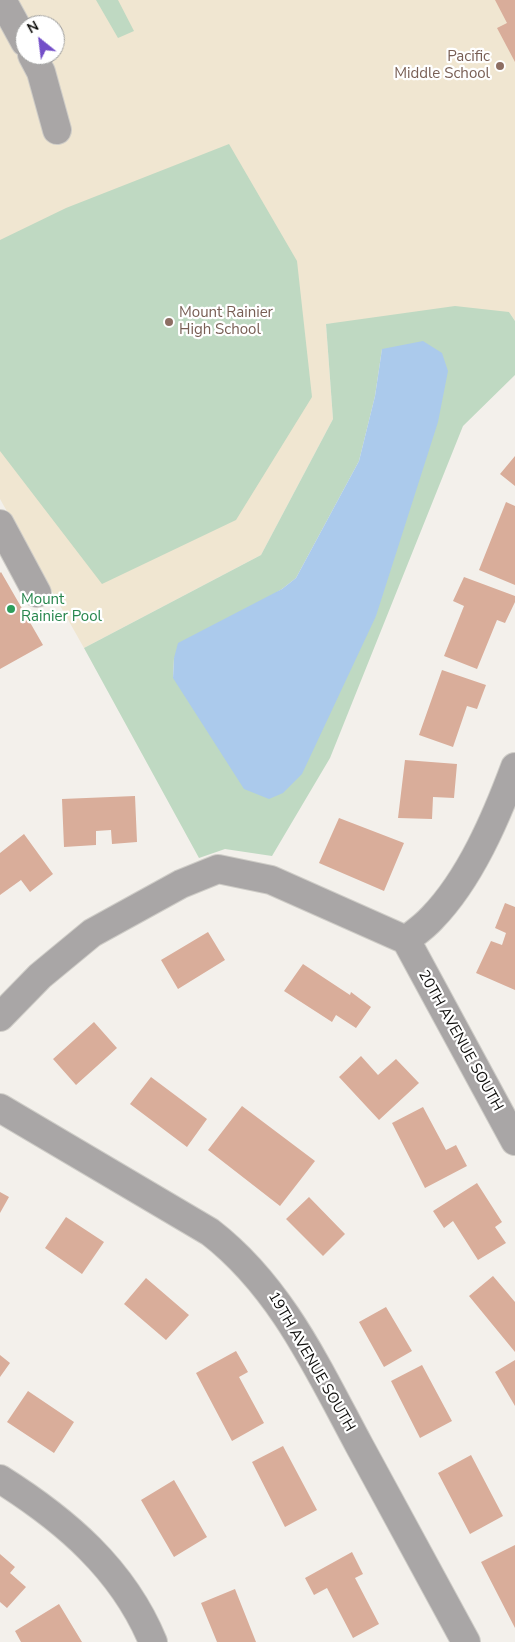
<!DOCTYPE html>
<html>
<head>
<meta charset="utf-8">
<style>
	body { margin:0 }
	#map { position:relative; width:515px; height:1642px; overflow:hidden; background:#f3f0eb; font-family:"Nunito Sans",sans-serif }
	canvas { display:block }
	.north { position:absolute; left:15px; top:15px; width:50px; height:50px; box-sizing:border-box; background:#fff; border:1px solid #9e9e9d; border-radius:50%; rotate:331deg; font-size:14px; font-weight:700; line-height:20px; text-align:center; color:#0d0c0a }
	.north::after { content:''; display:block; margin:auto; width:18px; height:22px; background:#734ec8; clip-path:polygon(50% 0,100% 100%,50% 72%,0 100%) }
</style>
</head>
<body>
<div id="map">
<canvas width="515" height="1642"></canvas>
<div class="north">N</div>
</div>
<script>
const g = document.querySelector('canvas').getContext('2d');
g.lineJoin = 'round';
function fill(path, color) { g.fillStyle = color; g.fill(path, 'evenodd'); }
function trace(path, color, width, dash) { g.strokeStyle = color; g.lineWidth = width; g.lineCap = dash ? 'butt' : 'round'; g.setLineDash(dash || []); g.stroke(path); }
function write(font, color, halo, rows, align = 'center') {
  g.font = font + ' "Nunito Sans",sans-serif'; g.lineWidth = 4.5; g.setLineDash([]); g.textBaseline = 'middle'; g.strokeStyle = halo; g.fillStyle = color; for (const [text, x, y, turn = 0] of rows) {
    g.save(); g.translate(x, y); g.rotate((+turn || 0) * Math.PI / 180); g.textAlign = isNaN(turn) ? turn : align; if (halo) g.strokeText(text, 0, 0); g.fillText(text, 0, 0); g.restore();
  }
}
const education = new Path2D(`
	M0,0H515V321L509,312L326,324L333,419L261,555L84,648L0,499ZM25,25H55V55H25Z`);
const green = new Path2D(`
	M96,0H118L134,31L118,38Z
	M229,144L297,261L312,397L236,520L102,584L0,451V240L66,208Z
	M455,306L509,312L515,321V375L463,426L330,758L272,856L225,849L199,858L84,648L261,555L333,419L326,324ZM382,349L376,616L173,678L174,658L282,589L296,578L359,461L375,396Z`);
const water = new Path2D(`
	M423,341L442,353L448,371L438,422L376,616L302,774L283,793L269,799L244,789L173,678L174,658L178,643L282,589L296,578L359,461L375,396L382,349Z`);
const building = new Path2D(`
	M495,0H515V62L497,28L507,23Z
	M515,456V486L500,474Z
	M506,502L515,506V585L479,570Z
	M1,572L43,645L0,669V573Z
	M464,577L515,596V602L505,623L497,620L477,669L444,656L464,606L453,601Z
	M442,670L486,685L477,709L467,706L453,747L419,735Z
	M405,760L457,764L454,798L433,797L432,819L398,818Z
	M135,796L137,842L112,844L111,830L96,831V845L64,847L62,799Z
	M339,818L404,843L384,891L319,863Z
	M24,834L53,874L30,892L21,880L0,895V853Z
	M505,903L515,907V990L476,973L491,941L502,945L506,933L495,928Z
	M208,932L225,960L178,989L161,960Z
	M303,964L350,995L351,992L371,1007L356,1028L336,1015L332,1022L284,991Z
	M94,1022L117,1048L76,1085L53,1059Z
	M361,1056L378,1075L396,1059L419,1083L379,1120L339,1077Z
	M151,1077L207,1119L187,1147L130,1104Z
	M242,1106L315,1161L280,1206L208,1150Z
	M423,1107L446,1150L456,1145L467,1166L425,1188L392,1123Z
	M477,1183L502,1222L495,1227L506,1243L478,1260L453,1221L444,1228L433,1211Z
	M0,1192L9,1197L0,1213Z
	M309,1197L345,1234L323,1256L286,1219Z
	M66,1217L104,1242L82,1274L45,1248Z
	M493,1276L515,1302V1352L469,1296Z
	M146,1278L189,1315L166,1340L124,1304Z
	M386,1307L412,1351L384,1367L359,1322Z
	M236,1351L248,1372L239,1377L264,1423L232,1441L196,1373Z
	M0,1355L10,1363L0,1377Z
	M515,1360V1406L495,1372Z
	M422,1365L452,1421L420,1438L391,1381Z
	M28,1391L74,1422L54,1453L7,1422Z
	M283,1446L317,1510L285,1527L252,1462Z
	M471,1455L503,1516L470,1534L438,1473Z
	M174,1480L207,1537L174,1557L141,1500Z
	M515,1545V1628L481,1562Z
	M352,1552L363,1574L355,1578L379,1624L353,1638L327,1588L314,1595L305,1578Z
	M0,1554L15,1567L10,1573L26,1587L7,1608L0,1602Z
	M235,1589L256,1642H217L201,1603Z
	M59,1604L82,1642H21L15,1631Z`);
const minor = new Path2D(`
	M2,0L25,42
	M32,55L41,72L57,130
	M0,524L37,593
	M406,940L515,1141
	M0,1017L40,976L92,933L181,884L218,869L271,880L406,940C415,933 425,926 432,918C470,879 496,818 515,767
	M0,1108L210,1232C281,1287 317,1367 359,1445C395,1510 430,1576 466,1642
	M0,1479C65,1520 123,1569 153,1642`);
const markers = [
	[500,66,5,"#8d6e63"],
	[169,322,5,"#8d6e63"],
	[11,609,5,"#2e9e5b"]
];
const educationNames = [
	["Pacific",490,57],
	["Middle School",490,74],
	["Mount Rainier",179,313,"left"],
	["High School",179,330,"left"]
];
const leisureNames = [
	["Mount",21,600],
	["Rainier Pool",21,617]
];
const streetNames = [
	["20TH AVENUE SOUTH",460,1041,61],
	["19TH AVENUE SOUTH",311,1362,60]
];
fill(education, '#f0e6d1');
fill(green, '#bfd9c2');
fill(water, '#abcaec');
fill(building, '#d9ad9a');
trace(minor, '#ceccc7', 30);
trace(minor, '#a9a6a6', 28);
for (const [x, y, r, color] of markers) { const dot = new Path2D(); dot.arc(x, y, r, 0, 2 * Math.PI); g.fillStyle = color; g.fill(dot); trace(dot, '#fff', 2); }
write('15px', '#785e54', '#fff', educationNames, 'right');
write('15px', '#27864d', '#fff', leisureNames, 'left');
write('15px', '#0d0c0a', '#fff', streetNames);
</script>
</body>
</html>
